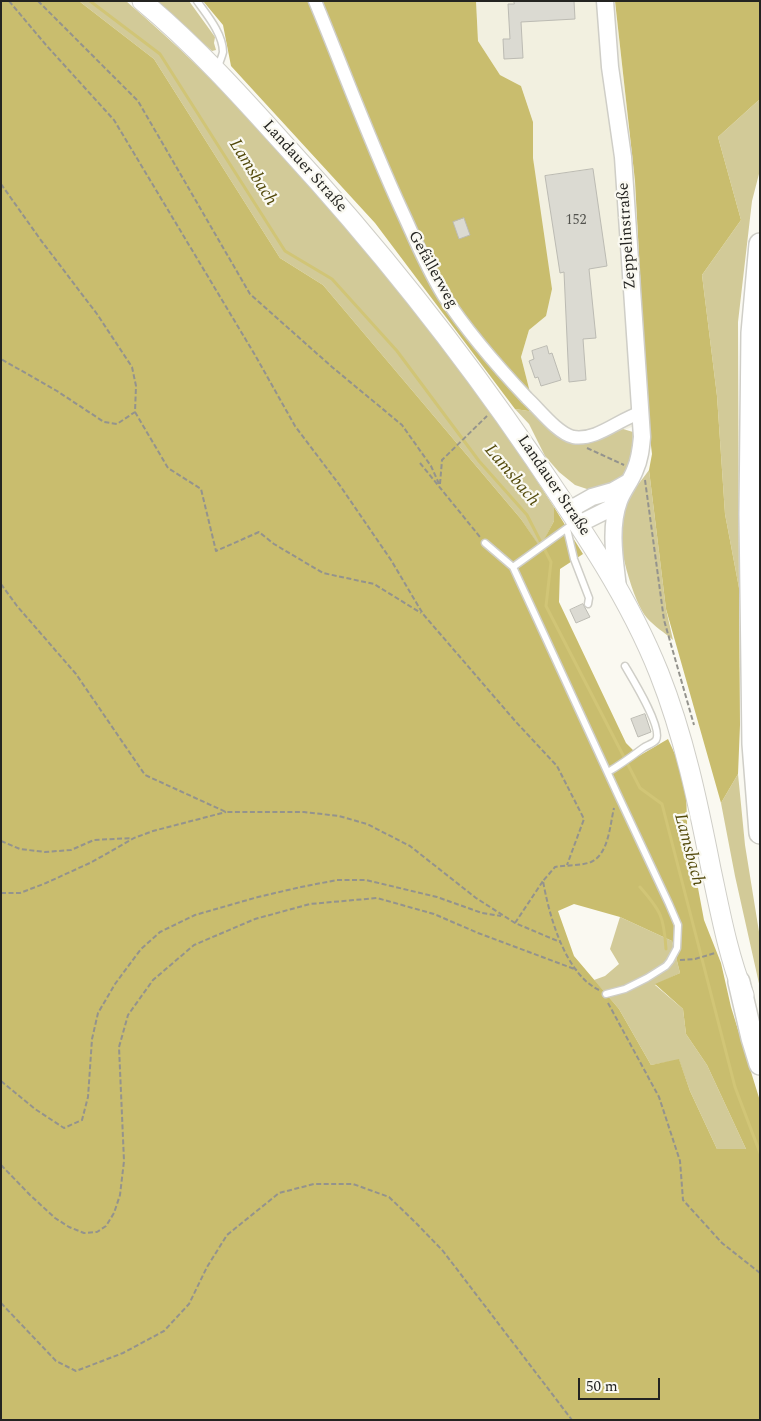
<!DOCTYPE html>
<html>
<head>
<meta charset="utf-8">
<style>
	body { margin:0 }
	#map { position:relative; width:761px; height:1421px; overflow:hidden; background:#faf9f1; font-family:Spectral,serif }
	canvas { display:block }
	.frame { position:absolute; inset:0; border:2px solid #242421; pointer-events:none }
	.scale { position:absolute; left:578px; top:1378px; width:82px; height:22px; box-sizing:border-box; border:2px solid #242421; border-top:0; padding-left:6px; font-size:15px; line-height:18px; white-space:nowrap; color:#242421; -webkit-text-stroke:4px #faf9f1; paint-order:stroke }
</style>
</head>
<body>
<div id="map">
<canvas width="761" height="1421"></canvas>
<div class="frame"></div>
<div class="scale">50 m</div>
</div>
<script>
const g = document.querySelector('canvas').getContext('2d');
g.lineJoin = 'round';
function fill(path, color) { g.fillStyle = color; g.fill(path, 'evenodd'); }
function trace(path, color, width, dash) { g.strokeStyle = color; g.lineWidth = width; g.lineCap = dash ? 'butt' : 'round'; g.setLineDash(dash || []); g.stroke(path); }
function write(font, color, halo, rows, align = 'center') {
  g.font = font + ' Spectral,serif'; g.lineWidth = 4.5; g.setLineDash([]); g.textBaseline = 'middle'; g.strokeStyle = halo; g.fillStyle = color; for (const [text, x, y, turn = 0] of rows) {
    g.save(); g.translate(x, y); g.rotate((+turn || 0) * Math.PI / 180); g.textAlign = isNaN(turn) ? turn : align; if (halo) g.strokeText(text, 0, 0); g.fillText(text, 0, 0); g.restore();
  }
}
const built = new Path2D(`
	M476,1H615L635,181L648,421L600,439L574,444L559,438L535,412L521,357L529,330L546,316L533,158V122L521,86L500,75L478,41Z`);
const green = new Path2D(`
	M79,1H126C223,84 309,178 388,278C417,314 447,350 474,388C502,427 528,467 554,507V521L540,548L521,519L323,285L280,258L154,59Z
	M156,1H189L215,37L214,43L216,50L212,51Z
	M760,99V170L752,201L738,322L739,588L725,514L717,396L702,275L741,220L718,137Z
	M515,409L535,412L559,438L574,444L600,439L623,429L633,432L632,458L623,477L615,485L590,490L575,485L559,472L545,456L529,424Z
	M649,470L666,609L673,640C665,633 654,626 647,618C633,602 616,540 620,519C625,500 638,485 649,470Z
	M738,774L745,845L760,938V988L735,876L721,803Z
	M620,917L672,941L680,973L655,985L683,1009L686,1034L707,1065L746,1149H717L690,1091L679,1060L651,1065L619,1009L594,980L605,976L619,964L610,949Z`);
const forest = new Path2D(`
	M1,1H79L154,59L280,258L323,285L521,519L540,547L554,521V507L583,554L560,569L559,602L626,743L639,756L668,739L679,763L686,790L688,854L698,888L704,920L721,963L731,1007L760,1101V1420H1ZM574,904L620,917L672,941L680,973L655,984L683,1009L686,1034L707,1065L746,1149H717L690,1091L679,1059L651,1065L619,1009L574,956L558,911Z
	M203,1H476L478,41L500,75L521,86L533,122V158L552,289L546,316L529,330L521,357L535,412L515,409L375,223L231,66L223,25Z
	M615,1H760V99L718,137L741,220L702,275L717,396L725,514L739,588L740,725L738,774L721,803L666,609L649,470L652,454L648,421L635,181Z`);
const stream = new Path2D(`
	M90,1L160,54L285,251L332,279L397,351L479,461L527,515L551,562L546,606L640,788L662,804L735,1087L760,1153
	M640,887C661,911 664,917 666,949`);
const building = new Path2D(`
	M514,1H574L575,19L521,22L523,58L504,59L503,39H510L508,4H514Z
	M593,169L607,266L589,269L596,338L583,339L586,380L569,382L564,272L560,273L545,176Z
	M464,218L470,235L459,239L453,222Z
	M547,346L549,354L552,353L561,380L541,386L538,377L535,378L529,361L534,359L532,351Z
	M583,604L590,617L576,623L570,610Z
	M645,714L651,732L638,737L631,719Z`);
const path = new Path2D(`
	M9,1L46,45L114,120L255,355L295,426L341,487L391,560L423,614L516,722L557,766L584,819L567,865
	M38,1L138,101L250,294L332,367L402,425L431,466L440,486
	M1,184L40,239L97,314L132,367L136,386L135,412L117,424L104,422L57,391L1,359
	M135,412L168,468L201,489L216,551L259,532L274,544L323,573L374,584L421,613
	M587,448L624,465
	M420,463L480,537
	M645,480L664,620L694,725
	M440,484L442,460L487,416
	M1,584L17,606L76,674L145,775L226,812H304L339,816L367,824L410,846L476,898L515,923L560,942
	M1,841L20,849L45,852L71,850L94,840L132,838
	M1,893H20L46,883L92,862L134,838L153,831L226,812
	M515,923L543,881
	M680,960L695,959L715,953
	M599,990C565,974 549,915 543,881L555,867C567,865 580,866 591,862C609,854 610,824 614,808
	M608,1003L659,1097L680,1161L683,1200L722,1243L760,1273
	M1,1081L35,1109L64,1128L82,1120L88,1097L92,1039L98,1013L115,984L141,949L160,932L195,915L258,897L301,887L337,880H366L437,897L482,913L501,916
	M1,1165L30,1195L55,1218L69,1227L84,1233L97,1232L106,1226L114,1213L120,1195L124,1161L119,1047L128,1015L153,980L194,945L255,919L310,904L377,898L434,914L478,933L577,970
	M1,1303L56,1361L76,1371L123,1353L164,1331L189,1304L207,1267L227,1235L279,1193L314,1184H353L389,1197L416,1223L443,1251L572,1420`);
const service = new Path2D(`
	M197,1C207,15 223,34 223,52C222,57 219,63 218,67
	M567,529L574,559L589,598L588,604
	M485,543L513,567L617,793L669,904L678,925L677,948L670,961L666,966L647,978L625,989L606,994
	M513,567L570,526
	M608,772C620,765 631,757 643,748C647,745 653,744 656,740C663,728 632,678 625,666`);
const minor = new Path2D(`
	M315,1C344,71 370,142 402,211C415,239 427,269 444,296C468,333 497,366 527,398C539,409 557,433 573,437C597,441 619,419 640,413`);
const tertiary = new Path2D(`
	M605,1L610,67L623,157L642,437C641,448 640,459 635,470C631,481 623,490 619,501C609,528 615,561 618,588
	M569,510L592,497L613,491L627,483
	M579,524L609,509L618,501`);
const secondary = new Path2D(`
	M142,1C194,44 240,95 285,145C375,243 458,347 533,457C580,526 628,595 659,673C684,736 698,803 711,869C720,911 728,955 744,995`);
const trunk = new Path2D(`
	M760,244L752,333L750,514L753,744L760,833
	M739,982L752,1038L760,1064`);
const numberNames = [
	["152",576,221]
];
const streetNames = [
	["Landauer Straße",304,167,48],
	["Zeppelinstraße",628,236,-94],
	["Gefällerweg",432,270,61],
	["Landauer Straße",553,486,56]
];
const waterNames = [
	["Lamsbach",252,173,58],
	["Lamsbach",511,476,50],
	["Lamsbach",688,850,75]
];
fill(built, '#f2f0e0');
fill(green, '#d2ca98');
fill(forest, '#c9bd6e');
trace(stream, '#d1c576', 3);
fill(building, '#dbdad2');
trace(building, '#bcbbb3', 1);
trace(service, '#cfcec7', 9);
trace(minor, '#cfcec7', 15);
trace(tertiary, '#cfcec7', 19);
trace(secondary, '#cfcec7', 21);
trace(trunk, '#cfcec7', 24);
trace(path, '#94938d', 2, [5, 2.5]);
trace(service, '#fff', 6);
trace(minor, '#fff', 12);
trace(tertiary, '#fff', 16);
trace(secondary, '#fff', 19);
trace(trunk, '#fff', 21);
write('14px', '#52524d', null, numberNames);
write('16px', '#242421', '#faf9f1', streetNames);
write('italic 18px', '#534a0b', '#faf9f1', waterNames);
</script>
</body>
</html>
